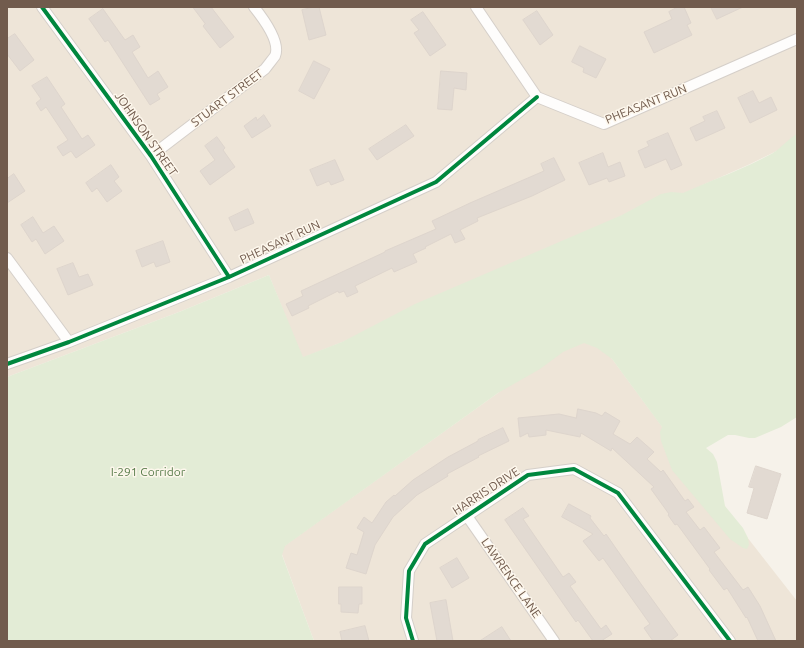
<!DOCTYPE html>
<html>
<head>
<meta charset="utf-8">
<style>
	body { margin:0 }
	#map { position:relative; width:804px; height:648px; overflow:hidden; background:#f6f2ea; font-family:Ubuntu,sans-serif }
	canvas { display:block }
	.frame { position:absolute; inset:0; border:8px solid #715b4d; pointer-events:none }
</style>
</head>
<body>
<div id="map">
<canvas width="804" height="648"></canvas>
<div class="frame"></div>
</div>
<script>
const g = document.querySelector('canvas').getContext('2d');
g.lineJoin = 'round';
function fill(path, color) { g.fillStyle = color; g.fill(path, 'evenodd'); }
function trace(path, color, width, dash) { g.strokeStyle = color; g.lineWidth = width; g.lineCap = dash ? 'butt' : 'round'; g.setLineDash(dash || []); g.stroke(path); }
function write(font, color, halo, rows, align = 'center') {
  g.font = font + ' Ubuntu,sans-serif'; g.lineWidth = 3; g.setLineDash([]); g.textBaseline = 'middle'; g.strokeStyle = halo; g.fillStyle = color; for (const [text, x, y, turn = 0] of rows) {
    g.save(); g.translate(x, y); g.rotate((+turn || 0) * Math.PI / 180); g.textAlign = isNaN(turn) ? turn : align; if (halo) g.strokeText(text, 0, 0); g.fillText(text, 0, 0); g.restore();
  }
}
const residential = new Path2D(`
	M7,7H797V141L750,164L411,315L302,358L269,275L179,312L7,377Z
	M593,333L686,459L797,601V641H314L280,549L558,350Z`);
const green = new Path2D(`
	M797,134V417L781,427L755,438H749L735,435H728L706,448L713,454L717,462L725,506L743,528L748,538L749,545L747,549L743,548L730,539L672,470L661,441L660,432L662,427L612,359L597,348L584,343L563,352L540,369L498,393L285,546L282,555L314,641H7V377L179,312L269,275L303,357L342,342L415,304L622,215L661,194L671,192L683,193C712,180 744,169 773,153C781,148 788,139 797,134Z`);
const building = new Path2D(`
	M193,7H211L234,37L220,48L203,26L205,24Z
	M315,7H319L326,35L309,40L302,10Z
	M678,7H684L691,23L687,25L692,35L654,53L644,32L672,19L669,12Z
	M711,7H743L717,19Z
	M103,9L125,40L133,35L140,47L132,52L148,78L158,71L168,87L157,94L160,99L150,105L108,40L105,42L89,19Z
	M537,11L553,35L540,45L523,20Z
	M423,12L446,45L430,56L414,33L419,30L411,20Z
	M15,34L34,60L20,71L7,54V39Z
	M580,46L606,59L596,78L583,72L584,68L572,62Z
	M314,61L330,69L314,99L299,91Z
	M441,71L467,73L466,90L454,88L452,110L438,109Z
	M47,77L65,104L61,107L82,139L88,135L95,145L76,158L71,151L63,156L57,147L68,140L46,107L41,111L36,103L41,99L32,86Z
	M753,91L759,103L771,97L777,110L750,123L738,98Z
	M717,111L725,128L696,141L690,128L705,121L703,117Z
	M264,115L271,126L252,138L244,126L256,117L257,120Z
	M406,125L414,136L377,160L369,149Z
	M668,133L682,165L671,170L666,159L645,168L638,151L649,146L647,142Z
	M217,137L225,148L223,150L235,167L210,185L200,171L215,160L205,146Z
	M603,153L608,167L620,162L625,176L609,182L607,178L589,185L579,163Z
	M554,158L565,180L532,196L477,218L478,221L460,230L465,239L455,243L451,234L425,247L426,248L413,254L417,262L394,272L392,268L355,286L358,292L347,297L344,291L339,293L338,291L308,306L309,308L292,316L286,304L303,296L301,291L385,252V251L436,229L432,221L470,203L544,171L541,164Z
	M335,160L344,180L331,185L329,181L317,186L310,170Z
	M111,165L119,177L114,181L122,191L107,202L97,188L92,192L86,183Z
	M14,174L25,191L7,203V179Z
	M248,209L254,223L235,231L229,218Z
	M33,217L43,233L54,226L64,241L45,254L36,239L32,242L21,225Z
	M163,241L170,262L156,267L154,262L142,267L136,251Z
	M73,263L79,277L88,274L93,285L68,295L57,269Z
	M578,409L596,413L602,416L605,412L620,421L613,434L630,444L637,437L654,452L647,459L661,472L663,470L685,501L688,499L694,507L686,512L700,530L704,527L720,548L714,552L743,590L748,587L760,606L776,641H758L747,617L746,618L727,588L724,590L709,570L710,569L677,524L675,525L668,515L669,514L651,489L654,487L612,448L611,451L581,433L580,437L546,430V435L529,437L528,433L520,437L518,418L559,414L576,418Z
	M503,428L509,441L478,456L479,457L447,474L448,476L417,495L393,517L375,545L366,574L346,568L351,553L357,555L364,532L357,528L364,517L372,523L386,502L394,495L395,496L413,480L448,457L478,441V440Z
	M756,466L781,474L767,519L747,513L754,488L749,487Z
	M569,504L591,516L590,518L604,536L606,534L615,547L641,584L678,635L670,641H653L644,628L650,624L603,558L599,561L583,541L593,534L562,517Z
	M523,508L529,516L523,519L563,577L569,573L576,582L570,586L601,629L606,625L612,634L601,641H593L578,620L576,622L505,520Z
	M457,558L469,578L452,588L440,568Z
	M339,587H362V604H359L358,613L341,612V604H339Z
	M446,600L453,641H437L430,603Z
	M365,626L369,641H342L340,632Z
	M502,627L511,641H480Z`);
const minor = new Path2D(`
	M42,7L151,156L229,277
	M476,7L537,97
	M537,97L604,124L797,39
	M151,156L265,69C268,65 272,60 275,56C281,42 262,17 254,7
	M7,258L69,342
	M7,364L69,342L229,277L436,182L537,97
	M467,516L554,641
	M413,641L406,618L409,571L425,544L528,475L574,469L618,493L730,641`);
const cycleway = new Path2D(`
	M42,7L151,156L229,277
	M7,364L69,342L229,277L436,182L537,97
	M413,641L406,618L409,571L425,544L528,475L574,469L618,493L730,641`);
const streetNames = [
	["STUART STREET",227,98,-37],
	["PHEASANT RUN",646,104,-22],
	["JOHNSON STREET",146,134,55],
	["PHEASANT RUN",280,242,-25],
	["HARRIS DRIVE",486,491,-33],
	["LAWRENCE LANE",511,578,55]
];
const parkNames = [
	["I-291 Corridor",148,472]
];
fill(residential, '#eee5d8');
fill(green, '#e3ecd6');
fill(building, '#e2dad2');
trace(building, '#ded5cd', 1);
trace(minor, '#d5cfc9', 12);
trace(minor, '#fefdfc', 10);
trace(cycleway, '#00873e', 4);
write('12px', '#715b4d', '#fdf7ec', streetNames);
write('12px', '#577b49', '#fdf7ec', parkNames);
</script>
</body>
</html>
